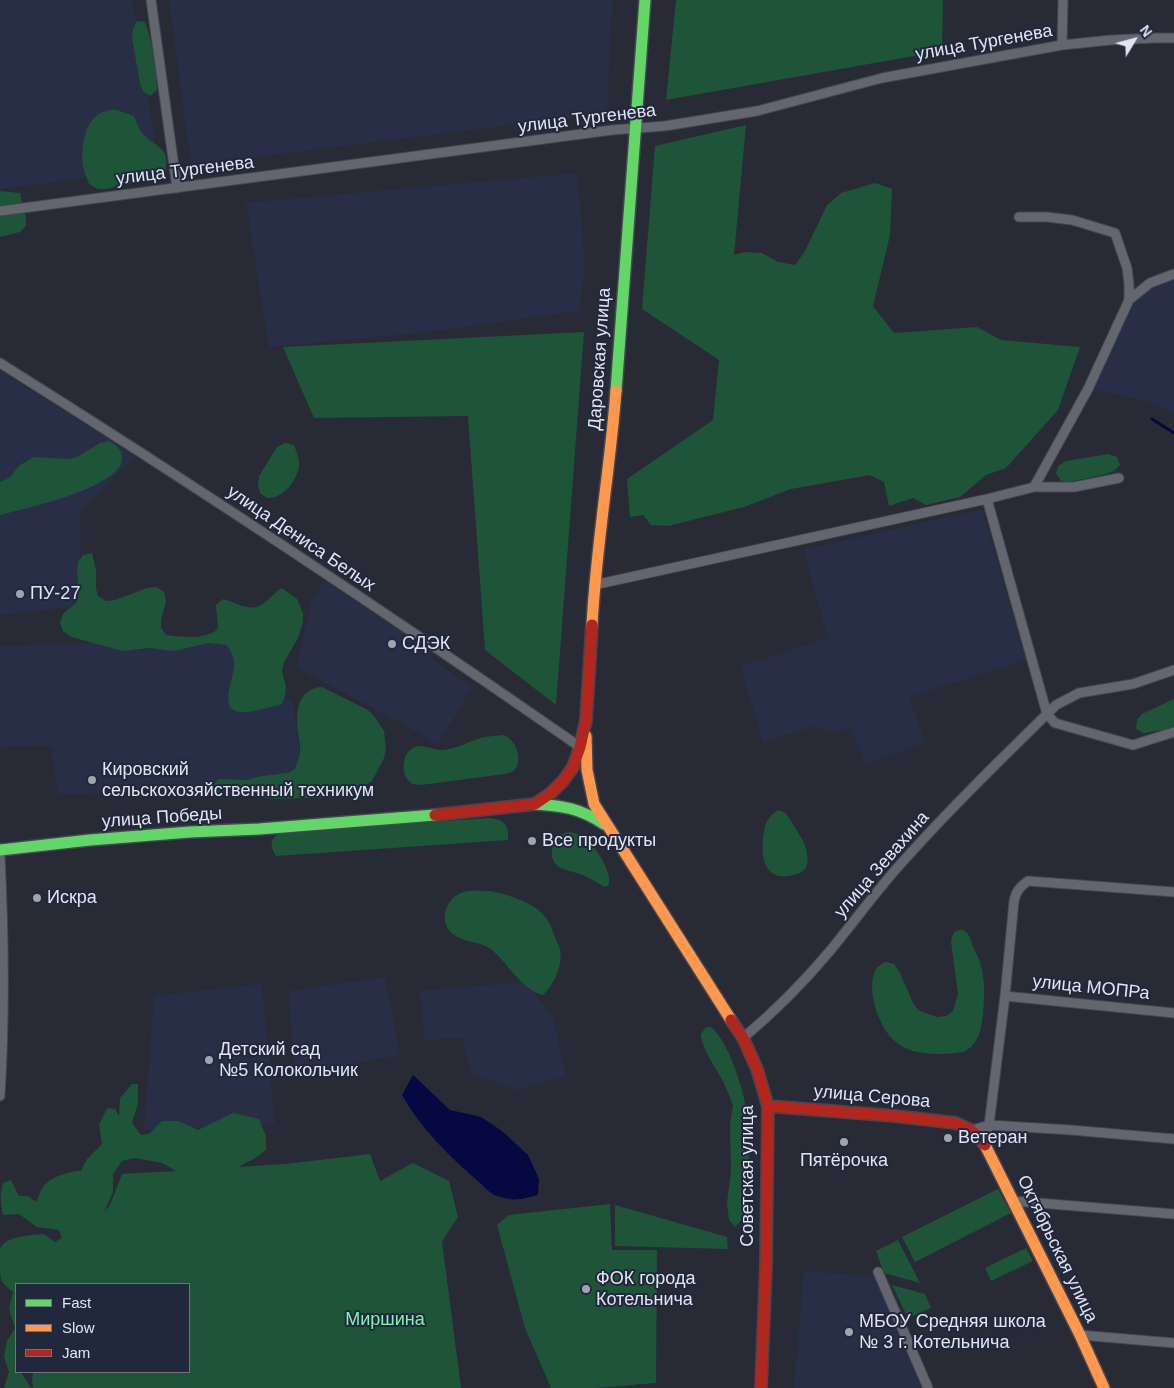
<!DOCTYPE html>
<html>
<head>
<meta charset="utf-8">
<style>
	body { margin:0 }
	#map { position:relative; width:1174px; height:1388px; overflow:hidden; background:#282b35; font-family:Arial,sans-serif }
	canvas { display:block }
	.legend { position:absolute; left:15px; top:1283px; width:175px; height:90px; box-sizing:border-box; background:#22283b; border:1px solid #6e7485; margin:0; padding:6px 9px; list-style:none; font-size:15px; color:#e1e5f3 }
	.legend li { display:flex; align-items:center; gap:10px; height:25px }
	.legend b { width:25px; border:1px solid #6e7485 }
	.north { position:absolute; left:1109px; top:15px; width:50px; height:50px; -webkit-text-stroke:4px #22283b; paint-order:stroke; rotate:53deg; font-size:14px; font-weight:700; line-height:20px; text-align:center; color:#e1e5f3 }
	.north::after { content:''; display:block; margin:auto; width:18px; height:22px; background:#e1e5f3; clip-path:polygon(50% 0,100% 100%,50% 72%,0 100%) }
</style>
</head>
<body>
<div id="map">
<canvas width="1174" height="1388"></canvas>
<ul class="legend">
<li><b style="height:6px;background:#63d668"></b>Fast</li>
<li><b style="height:6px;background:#ff974d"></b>Slow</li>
<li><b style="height:6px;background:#b3261e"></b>Jam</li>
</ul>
<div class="north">N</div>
</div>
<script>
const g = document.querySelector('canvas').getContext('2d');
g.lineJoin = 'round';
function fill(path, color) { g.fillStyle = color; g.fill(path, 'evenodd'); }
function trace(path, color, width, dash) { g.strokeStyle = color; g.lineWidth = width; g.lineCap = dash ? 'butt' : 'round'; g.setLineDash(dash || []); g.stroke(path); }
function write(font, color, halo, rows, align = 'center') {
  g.font = font + ' Arial,sans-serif'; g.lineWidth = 4; g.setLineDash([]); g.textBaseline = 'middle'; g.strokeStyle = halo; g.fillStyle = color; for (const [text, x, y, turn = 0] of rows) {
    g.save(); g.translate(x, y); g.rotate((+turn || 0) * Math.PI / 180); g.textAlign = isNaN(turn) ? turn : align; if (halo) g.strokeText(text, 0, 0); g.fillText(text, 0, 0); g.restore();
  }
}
const built = new Path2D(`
	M0,0H132L159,169L0,189Z
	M169,0H612L607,113L191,165Z
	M577,173L585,264L579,311L420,333L269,347L246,203Z
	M1174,274V413L1163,407L1139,399L1088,389L1129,300Z
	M0,371L136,456L81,510L79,606L0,615Z
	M982,509L1026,660L909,697L925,742L866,765L850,728L833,733L816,726L763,742L740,666L828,638L803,550Z
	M324,581L435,653L431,659L472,687L438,744L399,722L297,668L311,602Z
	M233,638L239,705L292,699L304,783L58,795L51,746L0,747V646Z
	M385,977L400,1055L294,1075L289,991Z
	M526,982L553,1018L566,1076L517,1090L472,1074L462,1038L425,1040L420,991Z
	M262,984L275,1124L144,1130L154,996Z
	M804,1271L876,1277L922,1388H794Z`);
const green = new Path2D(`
	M676,0H943L942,51L666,100Z
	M137,21L145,22C153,43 156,68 157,90L150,96L143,91L140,83L132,38L133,29Z
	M109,110H117L134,116C136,121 138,127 141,131C152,148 172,144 165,173L158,177L106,189H98L89,184C88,180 85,175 84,170C80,155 83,128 95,117C99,113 103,112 109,110Z
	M746,125L734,255L745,252L762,253L778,262L795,265L805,251L827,205L841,193L875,183L892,189L890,235L873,306L894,333L977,327L1001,340L1080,347L1058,410L1006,468L986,475L960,497L926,505L913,498L889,506L884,482L870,475L791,489L744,507L668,526L651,525L643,515L630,517L627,479L713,420L719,360L642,309L655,146Z
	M0,191L20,193L26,218V226L20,232L0,237Z
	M584,332L556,705L485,650L468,416L314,418L283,347Z
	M109,441C116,445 122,449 122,458C124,487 23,509 0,515V482L9,478L20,465L34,457L69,459L77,457L100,443Z
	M285,443L294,445C296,450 298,456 299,461C301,474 288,493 275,497C273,498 270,498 267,498L260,493L258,485L259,476L277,447Z
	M1108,454L1117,457L1120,465L1114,471L1106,474L1069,482L1061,481L1056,474L1058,466L1066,461Z
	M92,553L96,570V588L98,596L106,601L115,600L147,588L156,587L164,592L166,602L161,619V628L166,635C183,637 202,640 217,630C219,621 216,614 216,605L223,599C236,602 251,614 264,603C271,598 275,592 282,588L297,599L303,613V622L298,638L284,662L282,671L286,687L285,696L282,704C270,707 258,711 247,712C216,715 233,682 234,666C234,657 232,651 226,645L209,643L174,651L149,648L123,651L71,637L63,631L60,623L63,614L76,603L79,596L77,571L78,562L83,555Z
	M322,687L368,710L374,716L384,731L386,749L384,758L372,781L357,792L340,797L275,799L218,793L213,786L218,779L246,780L262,776L288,773L295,769C297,764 299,758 300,753C301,742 296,729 297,717C298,701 304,688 322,687Z
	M1174,699V728L1144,733L1136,729L1137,720L1142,714Z
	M503,735C506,736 508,737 510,739C518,746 523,765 512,772C510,773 507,773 505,774L421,785C418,784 416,785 413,784C400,778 401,754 413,748C421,742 433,751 443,750C456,749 470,741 484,737C490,736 497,736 503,735Z
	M778,810C781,811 783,812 785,813C789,816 801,837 804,843C806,846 806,850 807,854C810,869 803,874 788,876C765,879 761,858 763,839C765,825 765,819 778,810Z
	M489,818C504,820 509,824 508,840L276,856C268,843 271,835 286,832Z
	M569,832C572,833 575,833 577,834C592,840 612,869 609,885L605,887C593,880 583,874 569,871C564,869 558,868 555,863C547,852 555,833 569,832Z
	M491,891C507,895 523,899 537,909C546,916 551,924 554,935C556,939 558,944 560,949C563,965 554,985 543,995C520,989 510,965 492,950C481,941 464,943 453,934C437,921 446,897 464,892C470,890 484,891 491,891Z
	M962,929C964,931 967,932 968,934C970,937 971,941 972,944C974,950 978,956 980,962C983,972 985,986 984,996C983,1013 984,1042 965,1051C958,1054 950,1053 943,1054C927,1054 909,1053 896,1042C879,1029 865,989 876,969C878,966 882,964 885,962L894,964L899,971L914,1005L920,1011L937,1017L946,1016L953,1011L958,994L951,941L954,932Z
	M706,1027H711C726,1038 742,1084 745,1103C749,1119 748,1134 749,1150C749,1169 752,1189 747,1208C745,1216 741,1221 735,1227L729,1220L727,1203L731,1171L730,1124L733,1105L724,1083L706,1052L701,1038V1034Z
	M132,1084H138V1103L132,1123L141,1135L149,1134L162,1121H178L198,1130L233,1113L259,1119L266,1136V1150L255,1158L238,1167L285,1164L370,1154L380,1181L413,1163L449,1181L458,1217L442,1241L461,1388H33L32,1382L33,1372H189V1284H16V1372H21L31,1388H4L9,1372L4,1357L7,1341L15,1328L9,1309L13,1292C1,1282 0,1282 0,1266C0,1261 0,1254 0,1249C5,1236 32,1235 44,1234L55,1242L62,1238L59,1230L37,1227L19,1214L3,1215C0,1204 0,1193 3,1183L11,1180L19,1196H28L36,1202C39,1197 40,1191 43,1187C50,1177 70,1171 81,1171L87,1159L102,1144L99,1125L107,1108L115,1109L119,1116L120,1098ZM135,1158L162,1163L176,1171L122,1174L110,1205L104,1212L113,1192V1174L122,1161Z
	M998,1189L1011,1213L915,1262L902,1237Z
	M610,1204L612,1250H657L656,1383L595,1388H551L525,1328L497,1225L509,1215Z
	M615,1205L727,1237L728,1249L615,1246Z
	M898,1240L920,1283L884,1273L876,1251Z
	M1026,1248L1033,1261L991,1281L985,1268Z
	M892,1285L925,1294L931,1308L908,1318Z`);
const water = new Path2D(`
	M413,1075L450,1110L481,1117L502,1131L528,1155L539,1179L538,1195C522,1199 514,1202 497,1196C490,1194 484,1186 479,1182C449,1156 421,1129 402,1095Z`);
const stream = new Path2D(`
	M1152,419L1174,433`);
const street = new Path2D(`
	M151,0L177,188
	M1062,45L1063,0
	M0,211L612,130L665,126L757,111L882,78L1062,45L1111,40L1155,38H1174
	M1019,217H1047L1072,220L1115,233L1127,268L1129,284V300
	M0,363C196,486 390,615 580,747
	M1034,487L1088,389L1129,300L1150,283L1174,274
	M594,585L987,499L1034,487H1074L1119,478
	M1174,670L1133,684L1079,693L1056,705L1047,714L1055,723L1133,745L1174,732
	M0,856C4,936 5,1016 0,1096
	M1005,996L1174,1013
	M743,1038C774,1012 803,983 829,952C855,921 878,888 906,858C951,808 999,761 1047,714L987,499
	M972,1130L989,1125L1071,1130L1174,1139
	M984,1142L989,1125L1005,996L1014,901C1016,891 1020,887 1028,881L1174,892
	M1014,1201L1174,1214
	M878,1272L928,1388
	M1080,1335L1174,1343`);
const fast = new Path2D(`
	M616,391L645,0
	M535,804C564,806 579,808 604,824
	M0,850L90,840L190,832L259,829L435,815`);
const slow = new Path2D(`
	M592,625C596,547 610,469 616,391
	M586,736L587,770L594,804L731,1020
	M985,1145L1080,1335L1104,1388`);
const jam = new Path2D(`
	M435,815L535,804L551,793L563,781L573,767L580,747L586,720L592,625
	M731,1020L743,1038L757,1069L768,1106L766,1265L761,1388
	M768,1106L895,1116L956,1123L971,1130L985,1145`);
const markers = [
	[20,594,5,"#a0a4b0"],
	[392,644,5,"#a0a4b0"],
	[92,780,5,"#a0a4b0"],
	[532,841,5,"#a0a4b0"],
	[37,898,5,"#a0a4b0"],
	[209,1060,5,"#a0a4b0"],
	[948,1138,5,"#a0a4b0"],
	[844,1142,5,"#a0a4b0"],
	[586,1289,5,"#a0a4b0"],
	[849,1332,5,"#a0a4b0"]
];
const streetNames = [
	["улица Тургенева",984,43,-10],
	["улица Тургенева",587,119,-7],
	["улица Тургенева",185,171,-7],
	["Даровская улица",600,359,-86],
	["улица Дениса Белых",301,539,34],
	["улица Победы",162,818,-4],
	["улица Зевахина",882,865,-49],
	["улица МОПРа",1091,988,6],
	["улица Серова",872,1097,5],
	["Советская улица",748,1176,-90],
	["Октябрьская улица",1057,1249,64]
];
const poiNames = [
	["ПУ-27",30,594],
	["СДЭК",402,644],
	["Кировский",102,770],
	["сельскохозяйственный техникум",102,791],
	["Все продукты",542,841],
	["Искра",47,898],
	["Детский сад",219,1050],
	["№5 Колокольчик",219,1071],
	["Ветеран",958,1138],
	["Пятёрочка",844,1161,"center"],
	["ФОК города",596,1279],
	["Котельнича",596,1300],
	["МБОУ Средняя школа",859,1322],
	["№ 3 г. Котельнича",859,1343]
];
const parkNames = [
	["Миршина",385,1320]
];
fill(built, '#282e45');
fill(green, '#1e5438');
fill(water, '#050841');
trace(stream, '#050841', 3);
trace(street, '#434750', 11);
trace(fast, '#434750', 14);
trace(slow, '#434750', 14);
trace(jam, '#434750', 14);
trace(street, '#63666e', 9);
trace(fast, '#63d668', 11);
trace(slow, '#ff974d', 11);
trace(jam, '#b3261e', 11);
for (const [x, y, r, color] of markers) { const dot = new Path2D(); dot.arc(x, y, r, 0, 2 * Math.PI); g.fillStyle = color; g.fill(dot); trace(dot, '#22283b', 2); }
write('18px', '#e1e5f3', '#22283b', streetNames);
write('18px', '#e1e5f3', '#22283b', poiNames, 'left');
write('18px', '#80f2ad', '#22283b', parkNames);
</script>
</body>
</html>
